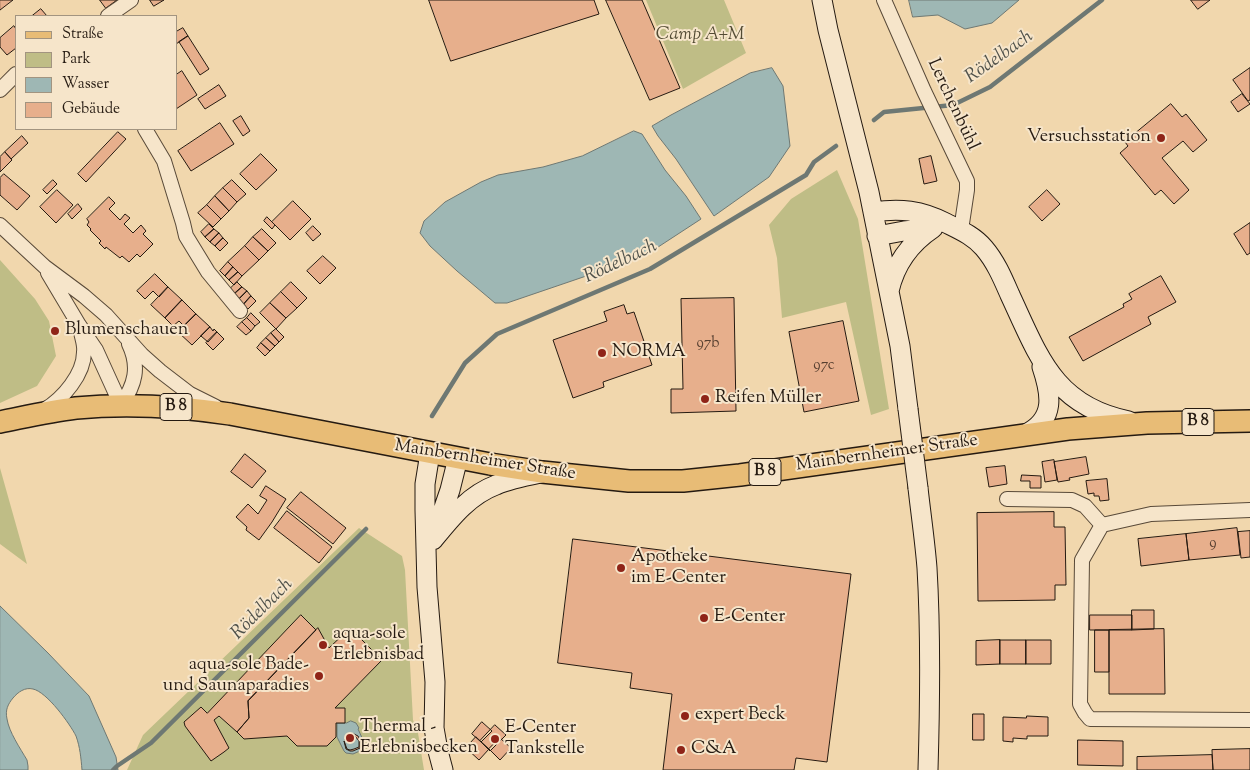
<!DOCTYPE html>
<html>
<head>
<meta charset="utf-8">
<style>
	body { margin:0 }
	#map { position:relative; width:1250px; height:770px; overflow:hidden; background:#f1d7ad; font-family:"Sorts Mill Goudy",serif }
	canvas { display:block }
	.legend { position:absolute; left:15px; top:15px; width:162px; height:115px; box-sizing:border-box; background:#f6e5ca; border:1px solid #a29480; margin:0; padding:6px 9px; list-style:none; font-size:15px; color:#251a11 }
	.legend li { display:flex; align-items:center; gap:10px; height:25px }
	.legend b { width:25px; border:1px solid #a29480 }
</style>
</head>
<body>
<div id="map">
<canvas width="1250" height="770"></canvas>
<ul class="legend">
<li><b style="height:6px;background:#e8bc76"></b>Straße</li>
<li><b style="height:14px;background:#bfbd86"></b>Park</li>
<li><b style="height:14px;background:#9eb7b4"></b>Wasser</li>
<li><b style="height:14px;background:#e7af8c"></b>Gebäude</li>
</ul>
</div>
<script>
const g = document.querySelector('canvas').getContext('2d');
g.lineJoin = 'round';
function fill(path, color) { g.fillStyle = color; g.fill(path, 'evenodd'); }
function trace(path, color, width, dash) { g.strokeStyle = color; g.lineWidth = width; g.lineCap = dash ? 'butt' : 'round'; g.setLineDash(dash || []); g.stroke(path); }
function write(font, color, halo, rows, align = 'center') {
  g.font = font + ' "Sorts Mill Goudy",serif'; g.lineWidth = 4; g.setLineDash([]); g.textBaseline = 'middle'; g.strokeStyle = halo; g.fillStyle = color; for (const [text, x, y, turn = 0] of rows) {
    g.save(); g.translate(x, y); g.rotate((+turn || 0) * Math.PI / 180); g.textAlign = isNaN(turn) ? turn : align; if (halo) g.strokeText(text, 0, 0); g.fillText(text, 0, 0); g.restore();
  }
}
const green = new Path2D(`
	M646,0H724L746,53L683,89Z
	M837,170L858,219L889,409L871,415L846,302L782,318L777,258L769,225L791,199Z
	M0,260L35,299L49,321L56,356L37,386L0,403Z
	M0,468L27,564L0,544Z
	M359,528L402,556L405,570L413,720L418,733L424,770H127L143,735Z`);
const water = new Path2D(`
	M909,0H1019L992,23L965,29L938,15L913,17Z
	M772,68L783,86L790,146L769,177L714,216L676,159L658,136L652,126L671,115L750,73Z
	M634,131L642,134L665,170L686,196L701,219L652,251L595,273L507,303H495L457,271L430,246L420,233L424,221L445,202L481,182L498,175L543,167L582,156Z
	M0,606L48,653L89,696L116,757L118,770H82C81,758 80,747 76,736C70,724 47,692 33,689C25,687 18,692 13,698C8,704 5,710 7,719C9,732 20,748 27,760L28,766V770H0Z
	M351,721L356,723L359,728L358,729L364,742L362,750L353,754L346,753L344,751L337,737V723H346Z`);
const stream = new Path2D(`
	M874,120L884,112L953,105L990,87L1102,0
	M432,416L465,363L497,334L650,269L806,175L814,162L836,146
	M113,770L117,766L151,743L366,529`);
const building = new Path2D(`
	M0,0H13L0,10Z
	M100,0H117L106,8Z
	M150,0H164L154,6Z
	M429,0H594L599,14L451,61Z
	M606,0H642L680,88L650,100Z
	M1191,0H1210L1198,9Z
	M41,9L47,16H32Z
	M14,26L16,29V48L7,55L0,47V38Z
	M183,28L188,36L176,44V32Z
	M188,36L209,69L200,75L179,42Z
	M1250,68V100L1248,101L1233,80Z
	M182,71L197,95L176,109V75Z
	M219,85L226,96L205,109L198,99Z
	M1242,94L1250,104L1238,112L1231,102Z
	M1171,104L1182,117L1186,114L1207,140L1193,152L1183,141L1162,158L1189,190L1174,204L1161,190L1155,195L1120,153L1128,146L1125,142Z
	M241,116L250,131L243,136L233,121Z
	M220,123L234,144L191,171L178,151Z
	M118,132L126,139L86,182L78,174Z
	M22,136L28,143L11,159L5,152Z
	M5,152L12,160L0,172V157Z
	M261,154L277,170L256,190L240,174Z
	M931,156L937,181L924,184L919,159Z
	M4,174L30,196L17,210L0,195V178Z
	M53,180L57,184L47,194L43,190Z
	M232,180L246,194L237,202L223,188Z
	M223,188L237,202L229,211L215,196Z
	M57,190L73,205L56,223L40,207Z
	M1047,190L1060,204L1042,221L1029,207Z
	M215,196L229,211L221,219L207,205Z
	M109,197L115,203L109,209L120,220L125,214L130,218L124,224L133,233L141,225L146,231L143,234L153,244L140,257L137,254L129,262L122,256L120,258L106,247L105,249L99,243L101,241L90,230L91,229L87,225L89,222L87,219Z
	M293,201L311,219L290,240L272,222Z
	M78,204L82,209L72,219L68,214Z
	M207,205L221,219L213,227L198,213Z
	M267,217L275,225L272,229L264,221Z
	M1250,223V253L1247,255L1234,234Z
	M209,224L214,229L205,237L201,232Z
	M313,226L321,234L313,241L306,233Z
	M214,229L219,233L210,242L205,237Z
	M262,229L276,243L268,251L253,237Z
	M219,233L223,238L215,246L210,242Z
	M253,237L268,251L259,260L245,246Z
	M223,238L228,243L220,251L215,246Z
	M245,246L259,260L242,276L228,262Z
	M323,256L336,268L320,284L307,271Z
	M228,262L233,267L225,276L220,271Z
	M233,267L238,272L229,280L225,276Z
	M238,272L242,276L234,285L229,280Z
	M155,274L168,287L159,297L153,291L145,299L137,291Z
	M1161,276L1176,302L1148,317L1151,324L1083,361L1069,337L1124,307L1123,304L1132,299L1129,294Z
	M237,282L242,287L233,295L229,290Z
	M291,282L307,298L297,308L281,292Z
	M168,287L182,300L165,318L151,305Z
	M242,287L247,291L238,300L233,295Z
	M247,291L251,296L243,305L238,300Z
	M281,292L297,308L286,318L270,303Z
	M251,296L256,301L248,309L243,305Z
	M734,298L736,411L671,413V389H683L681,299Z
	M182,300L196,314L184,326L179,321L173,326L165,318Z
	M270,303L286,318L276,329L260,313Z
	M624,305L627,314L634,312L652,365L603,382L604,387L573,398L553,340L607,321L604,312Z
	M251,313L260,322L255,326L247,318Z
	M196,314L210,327L192,345L178,332Z
	M247,318L255,326L251,331L242,322Z
	M843,321L859,401L804,412L789,332Z
	M242,322L251,331L246,335L237,327Z
	M210,327L213,331L214,329L217,332L208,342L201,336Z
	M276,329L284,337L279,342L271,333Z
	M217,332L224,339L213,350L206,343Z
	M271,333L279,342L275,346L266,338Z
	M266,338L275,346L270,351L261,343Z
	M261,343L270,351L265,356L257,348Z
	M245,454L266,471L252,488L231,472Z
	M1086,457L1089,474L1069,478L1070,480L1058,482L1054,462Z
	M1054,460L1057,480L1045,482L1042,462Z
	M1005,466L1007,484L989,487L986,468Z
	M1022,475L1041,476V488H1030V481H1021Z
	M1107,479L1109,500L1100,501L1099,496H1094V493L1088,494L1086,481Z
	M266,486L286,499L272,522L259,540L246,530L247,527L236,517L248,504L258,514L267,500L260,496Z
	M301,492L346,528L333,544L287,508Z
	M287,511L332,547L319,563L274,528Z
	M1054,512V527H1065L1066,585H1055V600L978,601L977,513Z
	M1237,528L1240,555L1189,560L1186,534Z
	M1250,531V557L1241,558L1238,532Z
	M1186,534L1189,560L1141,566L1138,539Z
	M573,539L851,574L827,762L796,758L794,770H663L672,694L630,688L632,673L558,663Z
	M1132,610H1154V629L1132,630Z
	M301,615L316,630L248,701L249,718L237,732L219,716L214,720L229,748L224,752L211,761L185,726L184,722L201,707L207,713Z
	M1090,615H1132V630H1090Z
	M318,628L329,648L350,628L382,660L335,708H345V723H336V737L327,746H297L287,736L244,739L237,732L249,718L248,701Z
	M1164,629L1165,694H1109V630Z
	M1095,630H1109V672H1095Z
	M1000,640H1026V664H1000Z
	M1000,640V664L976,665V641Z
	M1026,640H1051V664H1026Z
	M973,714H984V740H973Z
	M1027,716L1048,717V736H1027V739L1013,738V742L1003,741V717L1026,718Z
	M482,722L492,731L481,742L472,734Z
	M495,725L506,735L490,751L480,741Z
	M354,734L358,736L360,740V748L353,751H350L346,749L344,741L347,749L350,750L354,749L359,747V741L355,736L346,741L345,740Z
	M476,737L489,749L479,760L466,748Z
	M500,738L511,748L500,760L489,749Z
	M1078,740L1123,741V766L1078,765Z
	M1250,749V770H1213L1212,750Z
	M1212,755L1213,770H1137V757Z`);
const street = new Path2D(`
	M884,0L924,91L967,181V190L961,230
	M108,16L131,0
	M0,90L16,74
	M145,129L164,161L183,223L186,236L208,272L240,311
	M0,225L45,267L84,296L106,315L142,355L160,371L190,394L216,407
	M48,273L79,325L96,350L121,405
	M121,405C135,385 140,367 129,344
	M44,410C63,399 84,374 84,352C85,345 82,338 81,332
	M1007,499L1072,500L1085,506L1102,525
	M1102,525L1082,560L1080,704L1085,713L1090,719L1250,720
	M1102,525L1151,514L1250,510`);
const secondary = new Path2D(`
	M822,0L828,30L869,192L900,346L908,409
	M873,212C900,208 921,210 946,223C960,230 974,236 984,248C996,262 1003,279 1010,295C1039,357 1054,406 1129,421
	M877,236L904,231L933,228
	M889,291C895,264 909,244 933,228
	M1026,434C1056,419 1051,394 1042,367
	M430,453L425,484V510L427,587L435,682L434,728L438,751L443,770
	M918,488C921,515 925,542 927,568C931,635 930,703 928,770
	M437,528L450,490L458,458
	M433,540C451,518 469,495 496,485C510,479 526,476 541,473`);
const primary = new Path2D(`
	M0,422C25,417 50,411 76,408C128,403 178,406 230,414L490,464L542,472L629,481H683L740,475L1068,429L1147,423L1250,421`);
const secondaryBridge = new Path2D(`
	M908,409L918,488`);
const markers = [
	[1161,138,5,"#8f2418"],
	[55,331,5,"#8f2418"],
	[602,353,5,"#8f2418"],
	[705,399,5,"#8f2418"],
	[621,568,5,"#8f2418"],
	[704,618,5,"#8f2418"],
	[323,645,5,"#8f2418"],
	[319,676,5,"#8f2418"],
	[685,716,5,"#8f2418"],
	[350,738,5,"#8f2418"],
	[495,739,5,"#8f2418"],
	[681,750,5,"#8f2418"]
];
const numberNames = [
	["97b",708,344],
	["97c",824,366],
	["9",1213,544]
];
const shields = [
	[176,407,32],
	[1198,422,32],
	[765,472,32]
];
const shieldNames = [
	["B 8",176,407],
	["B 8",1198,422],
	["B 8",765,472]
];
const parkNames = [
	["Camp A+M",700,36]
];
const streetNames = [
	["Lerchenbühl",952,105,65],
	["Mainbernheimer Straße",887,454,-8],
	["Mainbernheimer Straße",485,461,9]
];
const poiNames = [
	["Versuchsstation",1151,138,"right"],
	["Blumenschauen",65,331],
	["NORMA",612,353],
	["Reifen Müller",715,399],
	["Apotheke",631,558],
	["im E-Center",631,579],
	["E-Center",714,618],
	["aqua-sole",333,635],
	["Erlebnisbad",333,656],
	["aqua-sole Bade-",309,666,"right"],
	["und Saunaparadies",309,687,"right"],
	["expert Beck",695,716],
	["Thermal -",360,728],
	["Erlebnisbecken",360,749],
	["E-Center",505,729],
	["Tankstelle",505,750],
	["C&A",691,750]
];
const waterNames = [
	["Rödelbach",1000,58,-35],
	["Rödelbach",621,263,-25],
	["Rödelbach",263,610,-45]
];
fill(green, '#bfbd86');
fill(water, '#9eb7b4');
trace(water, '#6e7873', 1);
trace(stream, '#6e7873', 4.5);
fill(building, '#e7af8c');
trace(building, '#251a11', 1);
trace(street, '#584938', 16);
trace(secondary, '#251a11', 21);
trace(primary, '#251a11', 24);
trace(street, '#f6e5ca', 14);
trace(secondary, '#f6e5ca', 19);
trace(primary, '#e8bc76', 21);
trace(secondaryBridge, '#251a11', 21, []);
trace(secondaryBridge, '#f6e5ca', 19);
for (const [x, y, r, color] of markers) { const dot = new Path2D(); dot.arc(x, y, r, 0, 2 * Math.PI); g.fillStyle = color; g.fill(dot); trace(dot, '#f6e5ca', 2); }
write('15px', '#563f30', null, numberNames);
for (const [x, y, w] of shields) { const box = new Path2D(); box.roundRect(x - w / 2, y - 13.5, w, 27, 4); g.fillStyle = '#f6e5ca'; g.fill(box); trace(box, '#251a11', 1); }
write('bold 16px', '#251a11', null, shieldNames);
write('italic 18px', '#534b34', '#f6e5ca', parkNames);
write('18px', '#251a11', '#f6e5ca', streetNames);
write('18px', '#251a11', '#f6e5ca', poiNames, 'left');
write('italic 19px', '#4f514a', '#f6e5ca', waterNames);
</script>
</body>
</html>
